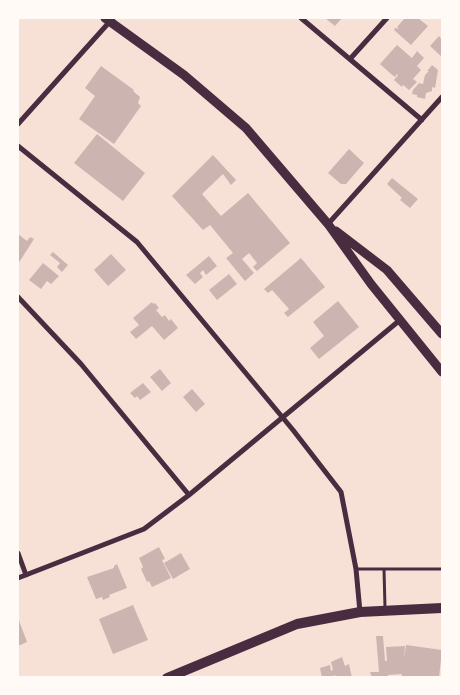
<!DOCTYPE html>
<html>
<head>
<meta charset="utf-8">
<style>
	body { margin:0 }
	#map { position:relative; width:460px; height:695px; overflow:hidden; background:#f7e1d7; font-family:"Archivo Narrow",sans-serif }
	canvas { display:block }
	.frame { position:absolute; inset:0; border:19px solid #fffaf5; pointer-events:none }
</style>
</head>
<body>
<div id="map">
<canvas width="460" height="695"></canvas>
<div class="frame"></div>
</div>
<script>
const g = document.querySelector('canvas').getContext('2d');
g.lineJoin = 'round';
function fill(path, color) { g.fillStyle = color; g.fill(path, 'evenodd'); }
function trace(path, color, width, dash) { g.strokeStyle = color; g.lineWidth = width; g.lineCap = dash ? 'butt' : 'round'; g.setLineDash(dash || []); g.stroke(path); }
const building = new Path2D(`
	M325,18H342L335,26Z
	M405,18H418L428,26L411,45L394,30L395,28L399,29L397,27Z
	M439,36L442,40V57L430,46Z
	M397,45L412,58L417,51L424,58L417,66L421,70L413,79L417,82L409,90L403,85L402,87L394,80L398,75L397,74L395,77L391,74L380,64Z
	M432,65L438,70L435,88L432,87V91L426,93L425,99L417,97V95L412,94L413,90L419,83L423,84L425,75L429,71H427Z
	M101,66L134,90L133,91L140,97L138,103L141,106L114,144L79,119L95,96L85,88Z
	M97,134L145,173L123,201L74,163Z
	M349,149L364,163L346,184H341L328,173Z
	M213,155L236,180L231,185L223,174L202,194L221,216L248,193L290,243L257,271L253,267L257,263L249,253L242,259L254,273L245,281L226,258L233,253L210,225L203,230L172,196Z
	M392,178L418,199L410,208L400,200L402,198L387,184Z
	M18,234L27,241L30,237L34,239L18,264Z
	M53,252L68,265L62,272L57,267L60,263L50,255Z
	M111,254L126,270L108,286L94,270Z
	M209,256L217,266L206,275L203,270L200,273L203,277L195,284L186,275Z
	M301,258L325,287L288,317L284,313L289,309L281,300L272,290L268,293L264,289Z
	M43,263L59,276L51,284L47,281L41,289L29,280Z
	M229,274L237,284L217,300L209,290Z
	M338,301L359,327L319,359L310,348L324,336L313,322Z
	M152,302L153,304L155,303L159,308L156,310L162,317L165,315L169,321L171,319L178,328L164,340L152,326L136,339L130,332L139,325L133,318Z
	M160,369L171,383L162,391L150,377Z
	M143,383L151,392L140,400L137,396L135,398L130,393Z
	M192,389L205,404L196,412L183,397Z
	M159,547L165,559L162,560L171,578L152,587L149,581L147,582L141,569L143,567L139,558Z
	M181,553L190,569L173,579L164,563Z
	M117,564L127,588L109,595L110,597L103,600L102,597L96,599L87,577L114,568V566Z
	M133,605L148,640L113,654L99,619Z
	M18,618L27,642L18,646Z
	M376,636H383L385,661H387L386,647L405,646L404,659L406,645L442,650L439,678H401L402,674L388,675V678H372L370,672H379Z
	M342,657L345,666L349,664L352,678H336L335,675L333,676V678H322L320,668L330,665L331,671L333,670L331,662Z`);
const service = new Path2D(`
	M356,569H442
	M384,569L385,608`);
const minor = new Path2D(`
	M301,18L422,120
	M350,59L387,18
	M18,124L113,18
	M18,146L137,242L293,430L341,492L356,569L360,612
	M328,224L442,97
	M18,297L81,364L189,495
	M18,553L26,575
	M18,578L144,529L189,495L400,320`);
const secondary = new Path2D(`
	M105,18L184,75L246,128L328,224L371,284L442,372
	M336,231L387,270L442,334`);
const primary = new Path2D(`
	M167,678L297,624L360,612L442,608`);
fill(building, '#ccb4b1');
trace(service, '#4a2c40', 3);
trace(minor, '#4a2c40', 5);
trace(secondary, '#4a2c40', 9);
trace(primary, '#4a2c40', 10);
</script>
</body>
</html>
